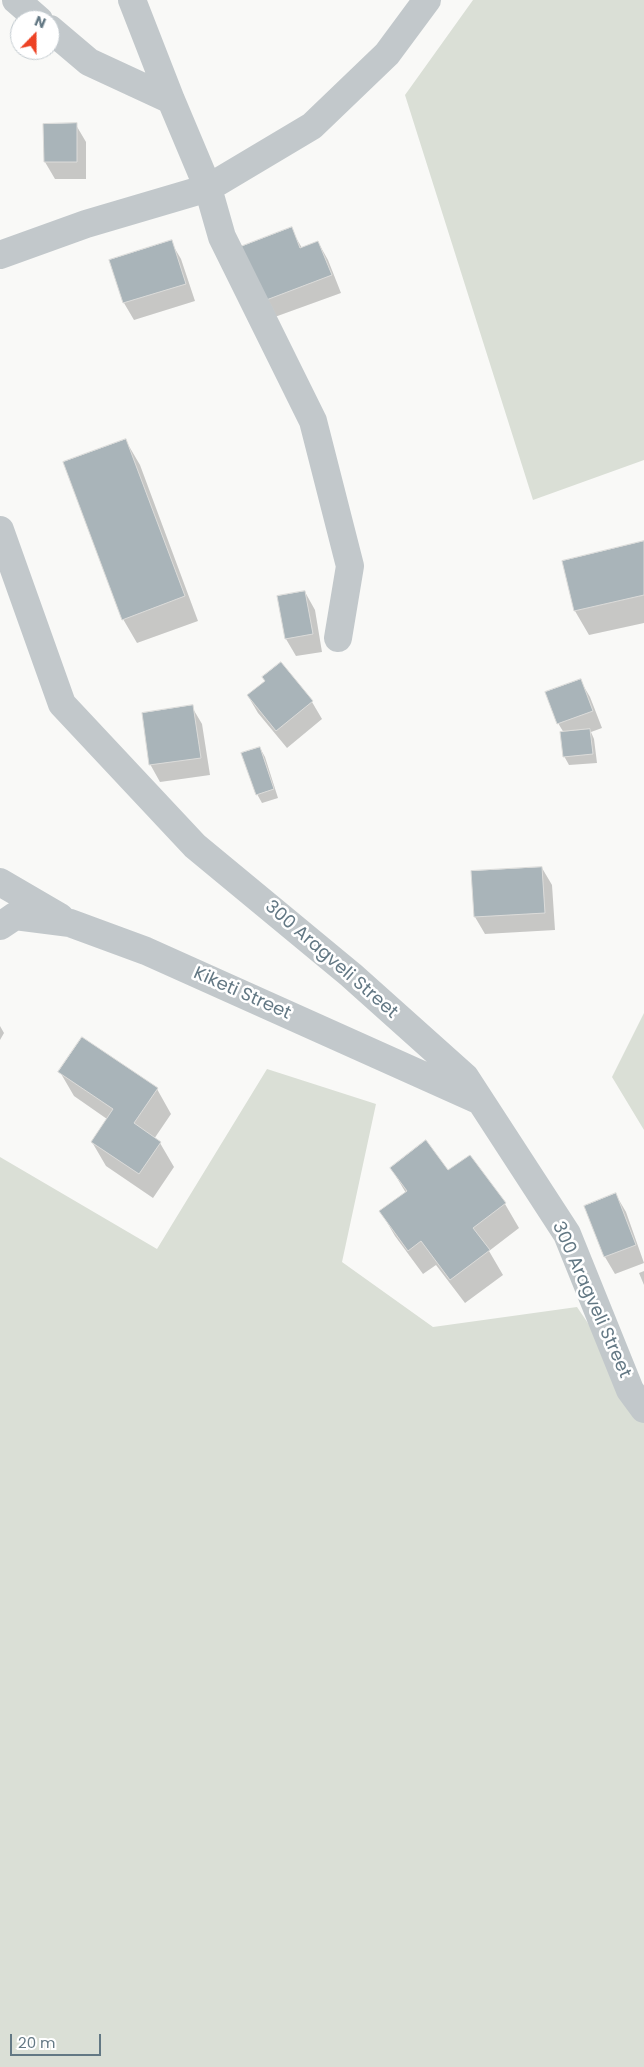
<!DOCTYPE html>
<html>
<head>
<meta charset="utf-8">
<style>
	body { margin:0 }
	#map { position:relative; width:644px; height:2067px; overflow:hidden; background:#f9f9f7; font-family:Poppins,sans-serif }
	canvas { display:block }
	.north { position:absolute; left:10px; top:10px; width:50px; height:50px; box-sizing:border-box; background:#fff; border:1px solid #c1c9ce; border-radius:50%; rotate:22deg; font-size:14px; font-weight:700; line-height:20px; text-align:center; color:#637884 }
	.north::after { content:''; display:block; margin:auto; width:18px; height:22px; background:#ed4224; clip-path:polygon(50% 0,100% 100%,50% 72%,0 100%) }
	.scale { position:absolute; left:10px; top:2034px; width:91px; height:22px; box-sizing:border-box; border:2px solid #637884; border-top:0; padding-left:6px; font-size:15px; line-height:18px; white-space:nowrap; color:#637884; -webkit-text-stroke:4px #fff; paint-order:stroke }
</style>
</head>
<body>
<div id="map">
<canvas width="644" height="2067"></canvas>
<div class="north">N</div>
<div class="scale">20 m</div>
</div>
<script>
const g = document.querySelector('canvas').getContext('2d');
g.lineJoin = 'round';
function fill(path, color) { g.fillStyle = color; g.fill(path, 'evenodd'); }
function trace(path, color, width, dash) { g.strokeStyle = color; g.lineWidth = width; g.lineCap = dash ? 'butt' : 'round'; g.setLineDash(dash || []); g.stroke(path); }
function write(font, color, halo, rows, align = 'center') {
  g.font = font + ' Poppins,sans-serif'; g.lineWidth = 5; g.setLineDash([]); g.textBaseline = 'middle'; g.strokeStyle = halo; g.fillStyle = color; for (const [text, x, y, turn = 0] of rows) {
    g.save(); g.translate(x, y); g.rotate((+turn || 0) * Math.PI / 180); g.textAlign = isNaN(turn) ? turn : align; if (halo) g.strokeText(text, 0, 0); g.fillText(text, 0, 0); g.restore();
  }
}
const green = new Path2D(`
	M473,0H644V460L533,500L405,95Z
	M644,1013V1130L612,1077Z
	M267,1069L376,1104L342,1262L433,1327L577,1307L644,1406V2067H0V1157L157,1249Z`);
const shadow = new Path2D(`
	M76,125L86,142V179H55L45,162Z
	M291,229L302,248L318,242L328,260L341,293L272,318L241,248Z
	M171,242L181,259L195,301L134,320L124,303L111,260Z
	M126,441L140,465L198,621L137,643L123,619Z
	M644,543V623L589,635L575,611L564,562Z
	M305,592L315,610L322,652L296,656L286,639L278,597Z
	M281,663L312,702L322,719L287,748L258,713L248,696L266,681Z
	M580,680L590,697L602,728L591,732L594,739L597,763L569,765L564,756V733L558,723Z
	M192,707L202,724L210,775L160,782L150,764Z
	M260,748L265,757L278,798L262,803L257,794Z
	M542,868L552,885L555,930L485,934L475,917L472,872Z
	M0,1026L4,1033L0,1040Z
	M83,1039L157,1089L171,1114L154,1139L160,1143L174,1167L153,1198L106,1166L92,1142L107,1119L74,1096L60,1072Z
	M470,1156L505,1204L519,1228L489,1251L503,1275L465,1303L436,1265L423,1274L395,1236L381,1212L406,1193L391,1168L448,1172Z
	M616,1195L626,1212L644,1263L615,1274L605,1257L585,1206Z
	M644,1271V1285L639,1273Z`);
const building = new Path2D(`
	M77,123V162H44L43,124Z
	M292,227L300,248L318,241L332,275L261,302L240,247Z
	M172,240L186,284L123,303L109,260Z
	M126,439L185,596L122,620L63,462Z
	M644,541V595L574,611L562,561Z
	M305,591L313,634L285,639L277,596Z
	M281,662L313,701L276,731L247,695L265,681L262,677Z
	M581,679L593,711L557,724L545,692Z
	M193,705L201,758L149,765L142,713Z
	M590,729L593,754L563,757L560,732Z
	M260,747L274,789L256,795L241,753Z
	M542,867L545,913L474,917L471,871Z
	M82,1037L158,1088L134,1123L161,1142L139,1174L91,1142L113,1109L58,1072Z
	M426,1140L448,1170L470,1155L506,1203L473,1228L490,1250L450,1280L421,1241L408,1251L379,1211L407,1191L390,1168Z
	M616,1193L636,1245L604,1257L584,1206Z`);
const minor = new Path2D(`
	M16,0L39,20
	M132,0L171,100L208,188L222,237L313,421L350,566L338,638
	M50,29L89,62L171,100
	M0,255L86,224L208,188L312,126L387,54L427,0
	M0,530L62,704L195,846L351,975L465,1077L567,1234L630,1390L644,1409
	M0,882L60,917
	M0,926L15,916L70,923L146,951L478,1100`);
const streetNames = [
	["300 Aragveli Street",331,960,41],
	["Kiketi Street",242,994,24],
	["300 Aragveli Street",591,1300,66]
];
fill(green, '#dadfd6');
fill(shadow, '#0003');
fill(building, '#a9b4b9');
trace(building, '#dbdbd9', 1);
trace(minor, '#c2c8cb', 28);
write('18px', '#637884', '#fff', streetNames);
</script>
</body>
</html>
